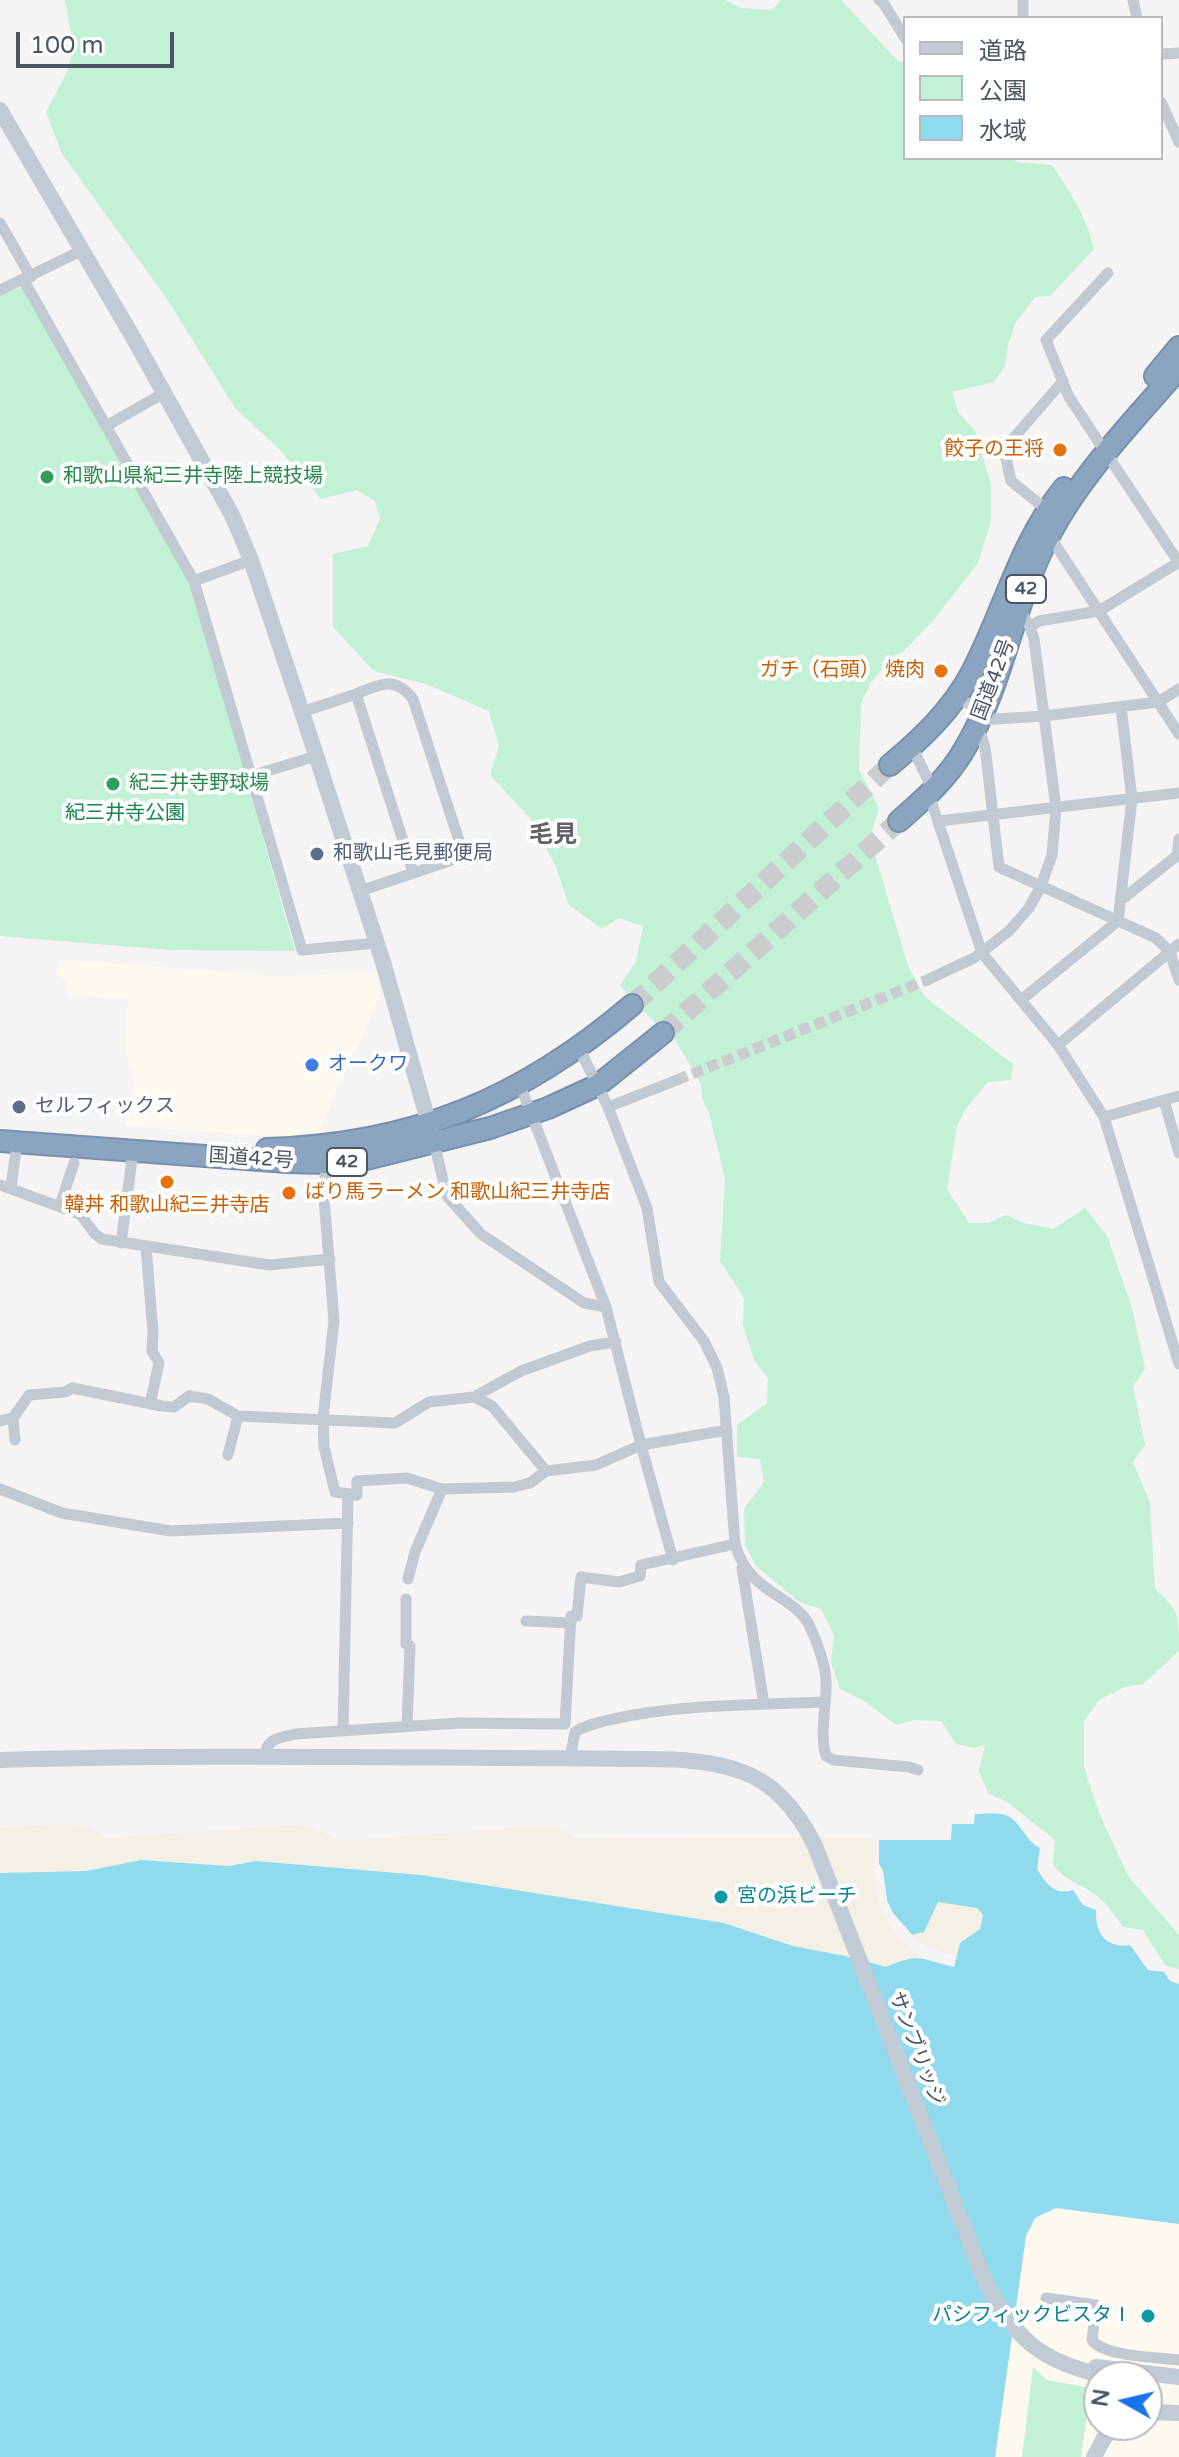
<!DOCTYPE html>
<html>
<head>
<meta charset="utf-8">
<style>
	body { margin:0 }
	#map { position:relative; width:1179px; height:2457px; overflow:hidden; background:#f5f3f3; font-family:"Varela Round","Noto Sans JP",sans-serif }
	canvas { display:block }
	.legend { position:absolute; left:903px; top:16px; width:260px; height:144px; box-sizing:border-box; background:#fff; border:2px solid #b7bbc0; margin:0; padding:10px 14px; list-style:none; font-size:24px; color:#4a5661 }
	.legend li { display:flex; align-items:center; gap:16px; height:40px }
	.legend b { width:40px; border:2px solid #b7bbc0 }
	.north { position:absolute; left:1083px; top:2361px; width:80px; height:80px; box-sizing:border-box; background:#fff; border:2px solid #b7bbc0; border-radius:50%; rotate:278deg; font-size:22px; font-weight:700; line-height:32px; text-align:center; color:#4a5661 }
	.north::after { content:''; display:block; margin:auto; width:28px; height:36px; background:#1a73e8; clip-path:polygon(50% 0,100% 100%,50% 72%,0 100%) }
	.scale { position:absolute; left:16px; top:32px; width:158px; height:36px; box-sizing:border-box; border:4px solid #4a5661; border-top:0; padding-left:10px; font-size:24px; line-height:28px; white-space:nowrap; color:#4a5661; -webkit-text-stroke:6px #fff; paint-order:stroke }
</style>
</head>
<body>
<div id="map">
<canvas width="1179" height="2457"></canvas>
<ul class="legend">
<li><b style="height:10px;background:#c1cbd6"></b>道路</li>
<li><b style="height:22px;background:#c3f1d5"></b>公園</li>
<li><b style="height:22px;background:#90daee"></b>水域</li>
</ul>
<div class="north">N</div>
<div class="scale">100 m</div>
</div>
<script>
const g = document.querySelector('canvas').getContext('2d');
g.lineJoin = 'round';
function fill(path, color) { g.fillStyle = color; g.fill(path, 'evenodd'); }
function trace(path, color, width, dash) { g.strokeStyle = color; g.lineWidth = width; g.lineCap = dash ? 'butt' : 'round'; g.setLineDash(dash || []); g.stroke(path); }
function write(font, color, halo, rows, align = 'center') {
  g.font = font + ' "Varela Round","Noto Sans JP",sans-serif'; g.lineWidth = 8; g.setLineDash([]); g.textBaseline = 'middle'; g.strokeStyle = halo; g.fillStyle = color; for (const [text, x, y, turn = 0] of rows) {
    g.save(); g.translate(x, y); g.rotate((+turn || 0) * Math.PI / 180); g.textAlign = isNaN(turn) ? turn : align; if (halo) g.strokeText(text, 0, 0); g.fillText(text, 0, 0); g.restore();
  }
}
const commercial = new Path2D(`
	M60,959L276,976L377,973L380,995L320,1127L319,1135L269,1136L124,1126L134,1081L126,1052L127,999L67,994V981L58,974Z
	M1056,2208L1179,2224V2457H995L1026,2236L1036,2218ZM1099,2377H1147V2425H1099Z`);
const green = new Path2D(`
	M65,0H725L741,8L771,10L781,0H841L896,59L905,64V158H1012L1017,162L1052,165C1070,191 1087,218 1094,249L1050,296L1035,297L1016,322L1008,344L1005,366L994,382L952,392L958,412L975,431L991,484V521L978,563L932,622L904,651L888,661L870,684L861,703L859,770L879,808L870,838L908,966L925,997L1013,1064L1011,1080L988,1082L965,1110L957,1126L947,1189L969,1223H989L1006,1215L1024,1223L1053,1229L1085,1208L1107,1236L1132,1308L1145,1369L1133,1386L1145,1445L1133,1462L1150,1503L1155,1589C1179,1610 1179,1615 1179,1651L1143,1684L1125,1687L1100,1699L1084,1721V1767L1099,1813L1128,1876L1179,1935V1969L1166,1966L1143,1930L1123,1927C1115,1915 1108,1905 1097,1896C1080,1883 1067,1882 1053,1865L1055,1840L1007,1802L988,1793L979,1771L985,1744L975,1748L956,1744L941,1721L914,1720L896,1725L864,1701L840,1689L831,1662L834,1635L821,1609L798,1601L756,1566L745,1545L744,1509L764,1482L760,1459L737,1457V1425L767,1403L768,1379L754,1360L743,1325L744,1298L720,1261L725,1179L709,1113L702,1098L701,1084L673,1036L655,1023L620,985L636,962L643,926L619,918L602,929L569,905L556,867L530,818L490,775L499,746L489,711L426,684L374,671L333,627V554L368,546L380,519L375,501L357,490L321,499L280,450L235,408L167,299L62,154L46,112L66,74L74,49Z
	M22,287L182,568L193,593L295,951L170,950L0,936V295Z
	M1033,2367L1047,2380L1091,2388L1081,2457H1022Z`);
const sand = new Path2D(`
	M70,1823L92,1829L105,1838L293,1825L315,1828L340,1841L538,1826L557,1828L576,1838L873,1837C873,1888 876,1930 925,1959C910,1955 900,1960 886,1968L850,1957L793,1946L724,1923L421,1875L256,1861L229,1866L141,1860L86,1871L0,1873V1828Z
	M944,1901L977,1908L983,1915L980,1929L960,1943L956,1957L928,1947L911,1935L924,1932L937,1902Z`);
const water = new Path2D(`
	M975,1814C985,1814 1000,1812 1008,1816C1021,1823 1026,1841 1040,1848L1037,1869C1046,1883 1054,1896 1073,1890L1083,1905L1096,1910C1095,1932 1105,1949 1130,1945L1148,1970L1164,1972L1170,1981L1179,1984V2224L1056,2208L1035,2218L1026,2236L995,2457H0V1873L86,1871L141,1860L229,1866L256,1861L421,1875L724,1923L793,1946L850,1957L886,1967C920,1952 920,1959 954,1967L960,1943L980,1929L983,1915L977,1908L938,1902L924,1932L911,1935L893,1913L887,1901L883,1871L879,1864V1840H951L952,1824H974Z`);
const pier = new Path2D(`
	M875,1840H879V1864L883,1871L887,1901L893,1913L915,1938H909L899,1928L883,1902L879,1872L875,1865Z`);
const streetTunnel = new Path2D(`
	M677,1080L927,980`);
const highwayTunnel = new Path2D(`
	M632,1005L890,765
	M663,1033L899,821`);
const street = new Path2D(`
	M879,0L884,4L905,38
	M1133,0L1137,18
	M1023,18V0
	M1161,54L1179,53
	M1161,102L1179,142
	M0,223L31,277
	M1108,273L1046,340L1069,397L1179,563
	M23,279L106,426L164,393
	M0,290L81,251
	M106,426L194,581
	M1047,510L1011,481L1004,449L1063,381
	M1049,535L1179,734
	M1030,627L1039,621L1099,611L1179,562
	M356,694C380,685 394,675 413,699L464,856L360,891
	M957,697L983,712
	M302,712L356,694L413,872
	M980,720L1044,716L1158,702L1179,689
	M975,731L981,735L985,747L999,867L1156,938L1170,952L1179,980
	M912,747L933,790
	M316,756L251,776L302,950L377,943
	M251,776L194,581L251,560
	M929,795L982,953L1058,1045L1104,1117L1179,1364
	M939,821L1179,793
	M1177,856L1179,839
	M1120,901L1179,854
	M927,980L974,958L1009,931L1029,908L1041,886L1052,855L1056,808L1034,639L1030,627L1020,610
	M1021,1000L1118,921L1132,799L1121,707
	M1058,1045L1179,944
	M579,1048L608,1107L647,1208L659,1282L704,1341L717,1368L724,1397L735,1544C750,1597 796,1593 811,1629C818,1645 826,1665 826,1682C827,1706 819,1732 826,1756L834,1760L909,1767L918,1770
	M520,1085L606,1307L641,1445L673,1560
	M1164,1100L1179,1096
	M608,1107L677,1080
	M1104,1117L1164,1100L1179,1153
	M434,1143L447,1196L481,1234L584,1303L606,1307
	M326,1163L324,1198L334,1321L323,1418L324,1447L335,1492L357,1495V1481L407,1478L442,1489L514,1487L530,1483L546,1471L596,1465L641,1445L727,1430
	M0,1185L80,1214L95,1234L102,1239L269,1265L330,1259
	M11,1187L17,1143
	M60,1205L74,1163
	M121,1243L133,1151
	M146,1247L153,1332L152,1351L159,1363L150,1404
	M474,1397L492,1406L546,1471
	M13,1418L15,1440
	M0,1421L13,1418L29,1395L65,1392L72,1388L162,1406L174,1407L189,1396L208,1399L238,1416L395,1423L429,1402L474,1397L521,1371L590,1346L616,1342
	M228,1455L238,1416
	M0,1489L62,1513L171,1531L348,1523
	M742,1568L764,1704
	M408,1579L415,1552L442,1489
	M406,1599V1644L410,1646L407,1726
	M526,1621L571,1623
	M343,1731L348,1494
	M570,1758L575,1732C585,1725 597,1723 609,1720C678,1704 753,1705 824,1702
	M264,1759C266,1738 278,1738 296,1734L459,1723L565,1724L571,1616H577L581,1577L619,1582L640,1576L641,1565L735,1544
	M1046,2298L1096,2305L1092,2340C1104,2357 1158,2357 1179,2360`);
const secondary = new Path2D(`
	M0,110L134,339L232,515L251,560L302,712L383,962L431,1131
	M0,1760C168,1755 336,1757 504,1758C545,1758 585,1758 626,1759C664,1759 704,1758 740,1771C776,1783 799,1813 815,1846L983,2276C1013,2339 1041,2363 1110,2377
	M1096,2367L1179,2377
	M1147,2412L1179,2413
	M1094,2457L1104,2438L1117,2425`);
const highway = new Path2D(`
	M1155,376L1179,347
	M890,765C921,739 951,711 971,674C1004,612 1019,543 1064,488
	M899,821C923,800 947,779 964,750C1004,684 1013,604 1049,536C1081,474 1134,421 1179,368
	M0,1141L287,1162L326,1163L362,1160L490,1128L548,1108L598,1085L663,1033
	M267,1149C412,1145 522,1099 632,1005`);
const markers = [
	[1060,450,8,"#e8710a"],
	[47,477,8,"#2e9e5b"],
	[941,671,8,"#e8710a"],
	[113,784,8,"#2e9e5b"],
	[317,854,8,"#5c6f8a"],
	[312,1065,8,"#3f7fe0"],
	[19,1107,8,"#5c6f8a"],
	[167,1182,8,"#e8710a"],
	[289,1193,8,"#e8710a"],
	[721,1897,8,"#0f9aa8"],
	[1148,2316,8,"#0f9aa8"]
];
const shields = [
	[1026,589,40],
	[347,1162,40]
];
const shieldNames = [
	["42",1026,589],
	["42",347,1162]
];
const foodNames = [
	["餃子の王将",1044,450],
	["ガチ（石頭） 焼肉",925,671],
	["ばり馬ラーメン 和歌山紀三井寺店",305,1193,"left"],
	["韓丼 和歌山紀三井寺店",167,1206,"center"]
];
const leisureNames = [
	["和歌山県紀三井寺陸上競技場",63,477],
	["紀三井寺野球場",129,784]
];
const streetNames = [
	["国道42号",994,680,-69],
	["国道42号",251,1159,4],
	["サンブリッジ",916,2049,69]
];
const parkNames = [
	["紀三井寺公園",125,814]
];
const serviceNames = [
	["和歌山毛見郵便局",333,854],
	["セルフィックス",35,1107]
];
const shopNames = [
	["オークワ",328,1065]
];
const cultureNames = [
	["宮の浜ビーチ",737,1897],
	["パシフィックビスタⅠ",1132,2316,"right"]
];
const quarterNames = [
	["毛見",553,836]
];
fill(commercial, '#fdf9ef');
fill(green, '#c3f1d5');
fill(sand, '#f5f0e5');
fill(water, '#90daee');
fill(pier, '#f5f3f3');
trace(streetTunnel, '#caccce', 11, [11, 5.5]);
trace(highwayTunnel, '#caccce', 20, [20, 10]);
trace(highway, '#7690ad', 24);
trace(street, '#c1cad2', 11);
trace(secondary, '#c1cbd6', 16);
trace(highway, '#8ba5c1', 20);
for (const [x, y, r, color] of markers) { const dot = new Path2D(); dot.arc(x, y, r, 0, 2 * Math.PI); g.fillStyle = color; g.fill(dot); trace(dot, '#fff', 3); }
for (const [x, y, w] of shields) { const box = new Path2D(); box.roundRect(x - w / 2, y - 14, w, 28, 6); g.fillStyle = '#fff'; g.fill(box); trace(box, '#4a5661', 2); }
write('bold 18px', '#4a5661', null, shieldNames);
write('20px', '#c56008', '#fff', foodNames, 'right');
write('20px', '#27864d', '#fff', leisureNames, 'left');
write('20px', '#4a5661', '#fff', streetNames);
write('20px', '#17864f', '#fff', parkNames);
write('20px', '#4e5e75', '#fff', serviceNames, 'left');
write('20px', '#366cbe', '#fff', shopNames, 'left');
write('20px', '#0d838f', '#fff', cultureNames, 'left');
write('bold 24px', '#5f6368', '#fff', quarterNames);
</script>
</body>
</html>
